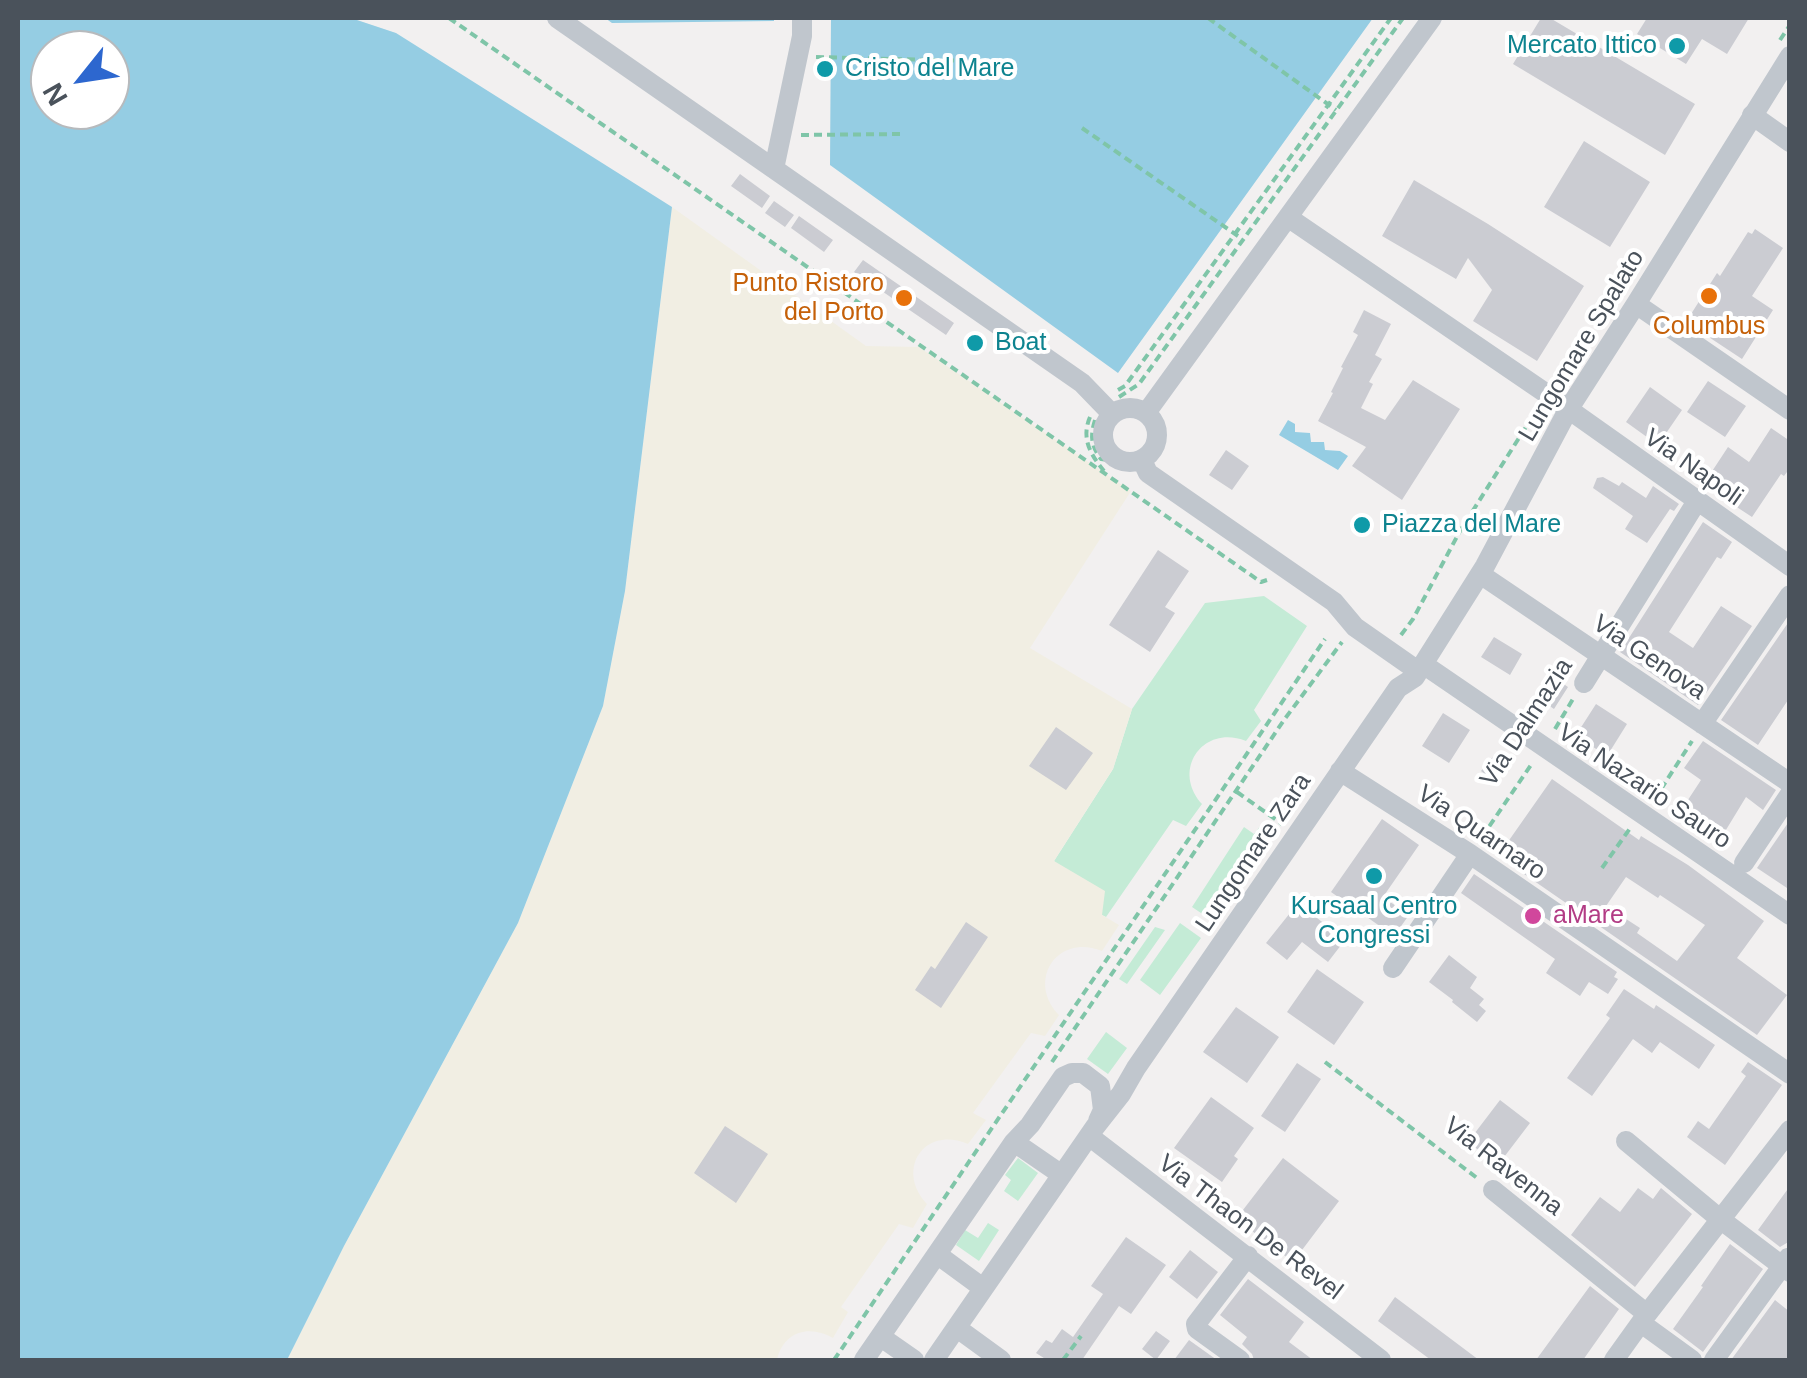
<!DOCTYPE html>
<html>
<head>
<meta charset="utf-8">
<style>
	body { margin:0 }
	#map { position:relative; width:1807px; height:1378px; overflow:hidden; background:#f2f0f0; font-family:Helvetica,sans-serif }
	canvas { display:block }
	.frame { position:absolute; inset:0; border:20px solid #4a525b; pointer-events:none }
	.north { position:absolute; left:30px; top:30px; width:100px; height:100px; box-sizing:border-box; background:#fff; border:2px solid #b7babd; border-radius:50%; rotate:240deg; font-size:28px; font-weight:700; line-height:40px; text-align:center; color:#4a525b }
	.north::after { content:''; display:block; margin:auto; width:35px; height:45px; background:#2d67cf; clip-path:polygon(50% 0,100% 100%,50% 72%,0 100%) }
</style>
</head>
<body>
<div id="map">
<canvas width="1807" height="1378"></canvas>
<div class="frame"></div>
<div class="north">N</div>
</div>
<script>
const g = document.querySelector('canvas').getContext('2d');
g.lineJoin = 'round';
function fill(path, color) { g.fillStyle = color; g.fill(path, 'evenodd'); }
function trace(path, color, width, dash) { g.strokeStyle = color; g.lineWidth = width; g.lineCap = dash ? 'butt' : 'round'; g.setLineDash(dash || []); g.stroke(path); }
function write(font, color, halo, rows, align = 'center') {
  g.font = font + ' Helvetica,sans-serif'; g.lineWidth = 8; g.setLineDash([]); g.textBaseline = 'middle'; g.strokeStyle = halo; g.fillStyle = color; for (const [text, x, y, turn = 0] of rows) {
    g.save(); g.translate(x, y); g.rotate((+turn || 0) * Math.PI / 180); g.textAlign = isNaN(turn) ? turn : align; if (halo) g.strokeText(text, 0, 0); g.fillText(text, 0, 0); g.restore();
  }
}
const green = new Path2D(`
	M1264,596L1307,626L1254,710L1261,721L1246,741C1203,724 1171,770 1202,804L1186,826L1173,820L1106,917L1102,915L1054,861L1113,769L1132,709L1205,603Z
	M1261,825L1268,830L1210,919L1192,907L1244,827L1254,834Z
	M1180,923L1201,938L1160,995L1140,980Z
	M1155,927L1165,930L1127,984L1119,979Z
	M1106,1032L1127,1048L1108,1074L1087,1059Z
	M1018,1158L1038,1173L1018,1201L1004,1191L1011,1180L1005,1175Z
	M988,1223L999,1230L979,1261L956,1245L965,1230L978,1238Z`);
const sand = new Path2D(`
	M672,207L866,346L919,347L1131,491L1030,648L1132,709L1113,769L1054,861L1105,891L1102,915L1119,925L1102,951C1057,933 1026,981 1059,1015L1045,1036L1031,1033L973,1113L986,1120L968,1144C924,1125 895,1170 927,1204L913,1228L899,1224L841,1307L848,1312L833,1338C809,1324 783,1332 777,1360H287L344,1246L518,923L603,706L625,591Z`);
const water = new Path2D(`
	M18,18H351L396,33L672,207L625,591L603,706L518,923L344,1246L287,1360H18ZM50,50H110V110H50Z
	M605,18H774V21L612,23Z
	M831,18H1373L1118,373L830,165Z
	M1288,420L1295,424V432L1310,433L1311,442H1324L1325,450L1340,451L1348,456L1338,470L1279,435Z`);
const building = new Path2D(`
	M1541,18H1550L1695,104L1665,155L1513,64Z
	M1647,18H1749L1727,54L1702,39L1686,64L1637,34Z
	M1584,141L1650,182L1610,247L1544,207Z
	M740,174L770,196L762,208L731,186Z
	M1414,180L1488,224L1584,286L1537,361L1473,321L1492,290L1468,258L1456,279L1382,236Z
	M774,201L794,215L785,227L765,213Z
	M799,216L833,240L824,252L791,228Z
	M1755,229L1783,248L1752,296L1773,310L1742,359L1686,322L1717,273L1720,276L1748,232L1752,234Z
	M863,260L954,323L946,335L854,272Z
	M1364,310L1391,324L1375,355L1382,359L1369,382L1373,384L1361,408L1385,420L1413,380L1460,409L1402,500L1352,466L1366,447L1318,421L1333,393L1331,392L1343,368L1341,367L1358,335L1353,332Z
	M1708,381L1746,406L1725,437L1687,412Z
	M1650,387L1682,410L1658,445L1626,422Z
	M1771,428L1790,441V468L1784,476L1781,474L1752,517L1703,485L1728,447L1749,462Z
	M1226,450L1249,466L1232,490L1209,475Z
	M1603,477L1619,486L1622,482L1646,498L1653,486L1679,504L1674,511L1670,509L1647,543L1625,529L1633,516L1593,488L1597,478Z
	M1703,522L1732,542L1721,559L1717,557L1669,632L1693,648L1721,606L1752,626L1698,705L1620,652Z
	M1158,550L1189,571L1165,607L1175,613L1150,652L1109,625Z
	M1790,620V697L1758,745L1721,720Z
	M1494,637L1522,654L1510,675L1481,657Z
	M1549,674L1568,687L1554,709L1535,696Z
	M1596,704L1627,724L1607,756L1590,745L1592,741L1578,732Z
	M1443,713L1470,730L1449,763L1422,746Z
	M1056,727L1093,753L1066,790L1029,766Z
	M1703,741L1776,790L1763,810L1746,797L1718,843L1700,831L1706,823L1682,809L1701,780L1684,768Z
	M1496,753L1510,764L1496,782L1481,771Z
	M1552,779L1639,840L1641,836L1688,865L1764,921L1737,958L1787,995L1757,1035L1498,856ZM1626,877L1658,898L1660,895L1705,925L1677,961L1637,933L1640,928L1606,906Z
	M1382,819L1419,845L1383,897L1409,915L1394,936L1331,892Z
	M1790,820V890L1757,868Z
	M1474,874L1617,972L1614,977L1618,979L1608,994L1589,982L1580,996L1546,973L1555,959L1461,893Z
	M1298,903L1345,940L1328,962L1302,942L1287,960L1266,943Z
	M966,922L988,937L941,1008L915,990L931,966L935,969Z
	M1449,955L1477,977L1470,988L1484,999L1479,1005L1486,1011L1477,1022L1452,1002L1453,1000L1429,982Z
	M1317,969L1364,1002L1334,1045L1287,1012Z
	M1624,989L1654,1009L1656,1005L1715,1045L1699,1069L1660,1042L1652,1053L1633,1039L1592,1096L1567,1078L1610,1018L1606,1015Z
	M1236,1007L1279,1037L1247,1083L1203,1052Z
	M1748,1062L1782,1085L1725,1165L1687,1137L1698,1121L1709,1129L1746,1076L1741,1072Z
	M1297,1063L1321,1079L1285,1132L1261,1116Z
	M1211,1097L1254,1128L1234,1156L1238,1159L1222,1182L1174,1148Z
	M1500,1100L1530,1123L1498,1165L1468,1142Z
	M725,1126L768,1154L736,1203L694,1173Z
	M1283,1158L1339,1201L1293,1262L1236,1219Z
	M1790,1186V1241L1780,1247L1758,1230Z
	M1638,1188L1653,1199L1661,1188L1692,1214L1635,1287L1571,1235L1600,1197L1620,1212Z
	M1126,1237L1166,1265L1131,1314L1119,1306L1082,1360H1047L1036,1353L1046,1340L1052,1343L1062,1329L1073,1337L1103,1294L1091,1286Z
	M1730,1244L1763,1269L1703,1352L1673,1329L1703,1287L1701,1286Z
	M1190,1250L1218,1272L1197,1299L1169,1277Z
	M1248,1279L1304,1322L1289,1342L1313,1360H1254L1252,1354L1242,1344L1247,1337L1220,1315Z
	M1590,1286L1619,1309L1583,1360H1536Z
	M1395,1297L1479,1360H1431L1378,1321Z
	M1775,1300L1790,1312V1360H1731Z
	M1156,1331L1170,1341L1156,1360L1142,1349Z
	M1189,1340L1217,1360H1174Z`);
const path = new Path2D(`
	M449,18L1261,582L1267,580
	M1208,18L1336,110
	M1780,40L1790,25
	M816,57L971,61
	M1082,128L1238,236
	M801,135L902,134
	M1118,390L1125,386L1391,18
	M1119,397L1139,384L1403,18
	M1090,417C1081,438 1090,454 1104,471
	M1095,420C1090,436 1091,446 1101,459L1121,462
	M1401,635L1413,619L1460,531L1538,408
	M1555,729L1573,699
	M1237,792L1282,824
	M1654,800L1692,741
	M1482,837L1533,762
	M1602,868L1631,827
	M1052,1062L1284,720L1342,642
	M1325,1062L1477,1178
	M834,1360L1325,639
	M1063,1360L1081,1336`);
const minor = new Path2D(`
	M557,18L1082,383L1112,414
	M1752,115L1790,142
	M774,169L802,36V18
	M1289,218L1547,394L1790,566
	M1636,304L1790,410
	M1103 435a27 27 0 1 1 54 0a27 27 0 1 1-54 0Z
	M1146,413L1432,18
	M1142,460L1148,473L1334,602L1355,627L1418,671
	M1480,574L1790,783
	M1423,664L1790,915
	M1584,683L1697,501
	M1702,724L1790,595
	M1340,771L1470,854L1790,1074
	M1744,863L1790,794
	M1393,968L1470,854
	M1089,1136L1381,1360
	M1626,1141L1720,1219L1790,1272
	M1014,1142L1062,1175
	M1493,1190L1647,1314
	M938,1255L983,1288
	M1641,1323L1692,1360
	M957,1328L1001,1360
	M881,1337L914,1360
	M864,1360L1014,1142L1030,1125L1063,1077L1072,1073H1083L1100,1086L1103,1110L1098,1121
	M934,1360L1095,1127L1121,1094L1136,1068L1398,688L1415,677L1485,566L1568,410L1636,304L1790,56
	M1240,1360L1197,1329L1196,1324L1248,1256
	M1614,1360L1647,1314L1790,1130
	M1714,1360L1788,1258`);
const markers = [
	[1677,46,10,"#0f9aa8"],
	[825,69,10,"#0f9aa8"],
	[1709,296,10,"#e8710a"],
	[904,298,10,"#e8710a"],
	[975,343,10,"#0f9aa8"],
	[1362,525,10,"#0f9aa8"],
	[1374,876,10,"#0f9aa8"],
	[1533,916,10,"#d1479c"]
];
const cultureNames = [
	["Mercato Ittico",1657,46,"right"],
	["Cristo del Mare",845,69],
	["Boat",995,343],
	["Piazza del Mare",1382,525],
	["Kursaal Centro",1374,907,"center"],
	["Congressi",1374,936,"center"]
];
const foodNames = [
	["Punto Ristoro",884,284],
	["del Porto",884,313],
	["Columbus",1709,327,"center"]
];
const streetNames = [
	["Lungomare Spalato",1582,346,-59],
	["Via Napoli",1693,468,35],
	["Via Genova",1649,658,34],
	["Via Dalmazia",1527,723,-57],
	["Via Nazario Sauro",1644,787,34],
	["Via Quarnaro",1481,833,34],
	["Lungomare Zara",1254,853,-56],
	["Via Ravenna",1503,1167,38],
	["Via Thaon De Revel",1250,1228,37]
];
const hotelNames = [
	["aMare",1553,916]
];
fill(green, '#c4ebd6');
fill(sand, '#f1eee3');
fill(water, '#95cde3');
fill(building, '#cbccd2');
trace(path, '#7fc5a8', 4, [8, 5]);
trace(minor, '#c0c6cd', 20);
for (const [x, y, r, color] of markers) { const dot = new Path2D(); dot.arc(x, y, r, 0, 2 * Math.PI); g.fillStyle = color; g.fill(dot); trace(dot, '#fff', 4); }
write('25px', '#0d838f', '#fff', cultureNames, 'left');
write('25px', '#c56008', '#fff', foodNames, 'right');
write('25px', '#4a525b', '#fff', streetNames);
write('25px', '#b23c85', '#fff', hotelNames, 'left');
</script>
</body>
</html>
